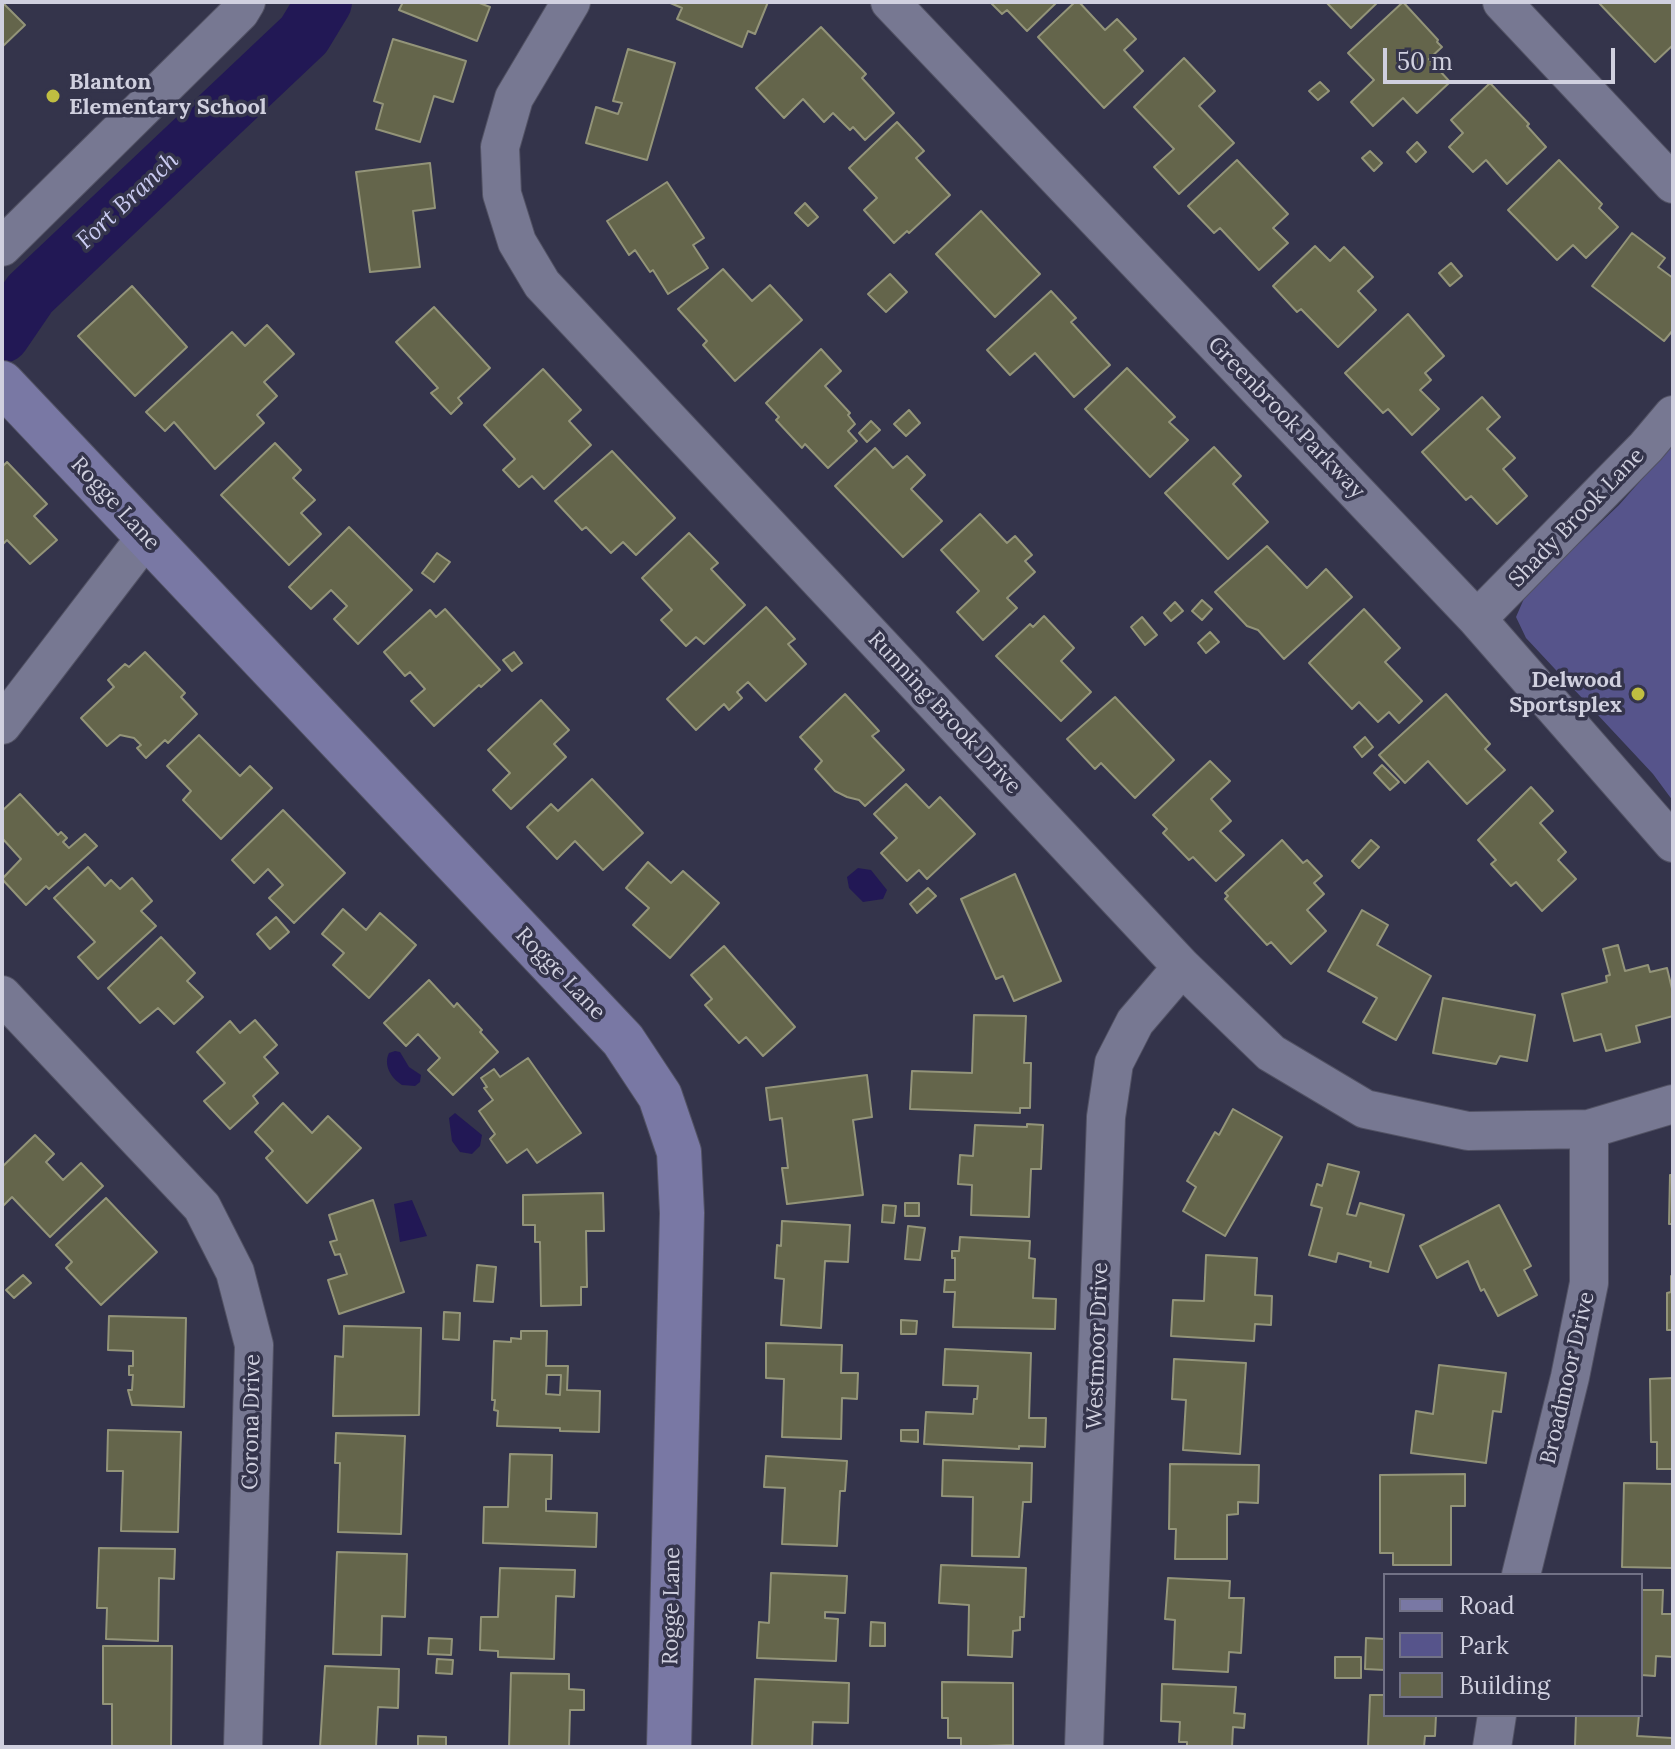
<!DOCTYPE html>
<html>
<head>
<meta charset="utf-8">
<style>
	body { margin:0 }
	#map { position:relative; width:1675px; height:1749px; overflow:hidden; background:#34344b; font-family:Lora,serif }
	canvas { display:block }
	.frame { position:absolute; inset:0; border:4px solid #d0d0df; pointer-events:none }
	.legend { position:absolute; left:1383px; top:1573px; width:260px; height:144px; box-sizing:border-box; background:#34344b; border:2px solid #727286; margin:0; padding:10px 14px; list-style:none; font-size:24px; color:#d0d0df }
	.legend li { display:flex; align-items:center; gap:16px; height:40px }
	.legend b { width:40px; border:2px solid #727286 }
	.scale { position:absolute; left:1383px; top:48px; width:232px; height:36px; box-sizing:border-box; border:4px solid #d0d0df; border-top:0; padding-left:10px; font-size:24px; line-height:28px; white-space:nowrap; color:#d0d0df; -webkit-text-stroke:6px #34344b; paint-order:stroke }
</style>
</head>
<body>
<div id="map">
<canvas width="1675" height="1749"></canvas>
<div class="frame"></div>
<ul class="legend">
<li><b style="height:10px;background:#7978a4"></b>Road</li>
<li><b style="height:22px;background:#56548b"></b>Park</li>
<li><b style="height:22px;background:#64654b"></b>Building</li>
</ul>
<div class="scale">50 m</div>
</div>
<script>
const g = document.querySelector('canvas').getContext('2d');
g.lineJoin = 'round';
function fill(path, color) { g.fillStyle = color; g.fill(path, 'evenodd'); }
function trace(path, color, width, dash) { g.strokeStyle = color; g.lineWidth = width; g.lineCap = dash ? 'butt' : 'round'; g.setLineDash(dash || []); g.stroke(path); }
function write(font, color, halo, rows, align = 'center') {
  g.font = font + ' Lora,serif'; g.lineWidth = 7; g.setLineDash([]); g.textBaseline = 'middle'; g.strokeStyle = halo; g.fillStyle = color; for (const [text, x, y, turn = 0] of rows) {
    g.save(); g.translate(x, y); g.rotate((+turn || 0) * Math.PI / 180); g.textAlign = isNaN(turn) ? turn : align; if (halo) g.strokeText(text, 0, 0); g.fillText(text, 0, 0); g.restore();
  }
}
const green = new Path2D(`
	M1673,444V801L1653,774L1526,638L1516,617L1526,594L1619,505Z`);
const water = new Path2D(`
	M858,868L871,870L887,890L883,899L863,902L849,888L847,877Z
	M395,1051L400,1052L409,1067L421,1075L420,1082L415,1086L402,1085C391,1078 383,1065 389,1053Z
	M455,1113L482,1135L480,1146L472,1154L460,1152L452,1141L449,1118Z
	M412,1200L427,1236L400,1242L394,1204Z`);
const river = new Path2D(`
	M2,335L30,294L304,35L324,2`);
const building = new Path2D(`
	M2,2L25,25L2,47Z
	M403,2H477L490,7L477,41L399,10Z
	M668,2H768L755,34L748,31L742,47L677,19L682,8Z
	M990,2H1057L1027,31L1007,10L1002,14Z
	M1075,2H1079L1105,30L1117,19L1136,39L1124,50L1143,71L1104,108L1038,37Z
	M1326,2H1378L1351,28Z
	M1403,2L1438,40L1437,42L1442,47L1429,59L1450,82L1417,113L1403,98L1373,126L1351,102L1374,80L1348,53Z
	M1598,2H1673V45L1655,62Z
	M821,27L866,74L862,78L894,113L865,140L853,127L850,130L833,113L824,122L803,99L784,118L756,88Z
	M393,39L466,61L453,102L434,96L420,142L376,129L383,104L374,101Z
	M628,49L675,63L647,160L586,143L596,107L618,114L622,103L613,101Z
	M1184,58L1215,91L1199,106L1234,143L1179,194L1154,167L1174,149L1134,107Z
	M1320,82L1329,91L1318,100L1309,91Z
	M1490,83L1529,124L1527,126L1546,147L1507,184L1486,160L1473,172L1449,147L1463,133L1451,120Z
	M897,122L924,151L916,158L950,195L909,233L907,231L894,243L864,210L877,198L849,168Z
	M1417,142L1426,152L1416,162L1407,152Z
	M1370,151L1382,163L1374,171L1362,158Z
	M1237,160L1288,214L1273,228L1288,243L1259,270L1220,228L1214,233L1188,206Z
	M1559,160L1602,204L1599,208L1618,227L1586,258L1573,245L1557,260L1508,210Z
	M430,163L435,208L413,211L420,267L370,272L356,172Z
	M667,182L704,238L693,245L708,268L668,294L653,270L650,272L635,250L629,255L607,221Z
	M805,203L818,217L808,226L795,213Z
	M981,211L1040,274L995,317L936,254Z
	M1632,233L1665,258L1658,267L1673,278V330L1664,341L1592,286Z
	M1315,246L1330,261L1344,247L1373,277L1358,291L1376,310L1338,347L1301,309L1297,312L1273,286Z
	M1451,263L1462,276L1450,286L1439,273Z
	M723,269L752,301L770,285L802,320L735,381L703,345L707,341L678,309Z
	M890,274L907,292L886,312L868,294Z
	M132,286L187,347L135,396L78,336Z
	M1051,291L1076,318L1071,322L1110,365L1074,397L1035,353L1010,375L987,350Z
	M434,307L490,368L458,398L462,403L451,414L431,393L438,388L396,342Z
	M1408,314L1444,356L1425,373L1431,380L1420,390L1439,409L1412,435L1388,409L1383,413L1345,373Z
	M267,325L294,354L264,382L277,396L257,415L264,423L215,469L174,422L165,431L146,412L232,332L245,346Z
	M821,349L841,371L825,386L850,413L848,415L855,424L848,431L857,441L828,468L805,444L802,448L776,420L779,417L766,403Z
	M1127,368L1175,417L1169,422L1188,440L1150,477L1085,409Z
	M543,369L581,410L569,421L591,445L544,489L532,476L519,487L503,470L515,459L484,425Z
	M1482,397L1500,417L1487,429L1515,458L1503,469L1527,496L1497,524L1471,496L1466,500L1422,452Z
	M909,410L920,423L906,436L894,424Z
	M871,421L880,430L867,442L859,433Z
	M275,443L301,470L293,478L315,500L301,513L321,534L289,565L221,495Z
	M1214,447L1241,476L1233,484L1268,522L1228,559L1165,493Z
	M875,448L893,468L907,456L925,475L911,489L942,521L903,557L835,486Z
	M612,451L675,518L636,555L623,542L611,553L586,527L582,530L555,501Z
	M7,462L47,504L34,516L57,540L30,564L7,540L2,545V467Z
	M980,514L1007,543L1015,536L1032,555L1025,561L1035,572L1007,598L1017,608L983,640L957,612L979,591L941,550Z
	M349,527L412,590L358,644L334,619L347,606L331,590L311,609L289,587Z
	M689,533L718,563L711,569L745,605L704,644L696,637L686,646L661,620L672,610L642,578Z
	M1267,546L1307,588L1326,569L1352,597L1284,659L1258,630L1247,626L1215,592Z
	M437,553L450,562L434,582L422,573Z
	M1202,600L1212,609L1202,620L1192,611Z
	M1175,602L1183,611L1171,621L1164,613Z
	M766,607L795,639L788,644L806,664L766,701L748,682L737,692L742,698L729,710L724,704L696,730L667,699Z
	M445,609L500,670L481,687L479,685L434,726L411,701L425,689L410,672L405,676L384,652L430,610L436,617Z
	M1364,609L1400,648L1385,662L1422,701L1399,723L1389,712L1378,722L1359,702L1352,709L1309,663Z
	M1044,616L1074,648L1061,661L1091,692L1061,721L996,656L1030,624L1033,627Z
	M1142,617L1157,635L1145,645L1131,627Z
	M1210,632L1219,642L1206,653L1198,643Z
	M145,652L185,693L181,697L197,714L168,743L165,740L146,758L137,748L141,745L134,738L120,735L107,746L81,718L114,687L108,680L125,664L129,667Z
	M514,652L522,663L512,671L503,660Z
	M845,694L879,731L872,736L904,770L865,806L859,800L847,797L835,791L815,769L822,761L800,737Z
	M1446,694L1490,744L1485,749L1505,770L1467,804L1428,761L1405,783L1379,755Z
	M1115,697L1174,760L1135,798L1101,763L1095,769L1067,739Z
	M541,700L569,730L554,744L566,757L511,809L493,790L510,773L488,750Z
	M199,735L240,776L250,766L272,788L221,839L183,800L191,791L167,766Z
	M1365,737L1373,747L1362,757L1354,747Z
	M1210,761L1230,781L1211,799L1231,821L1220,831L1244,855L1216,881L1193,857L1189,860L1163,833L1167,829L1153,815Z
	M1382,765L1399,782L1390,790L1374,773Z
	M592,779L643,833L603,870L575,841L557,859L527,827L551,804L558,811Z
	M906,784L929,808L940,797L975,834L927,879L919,870L907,881L881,853L897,838L874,814Z
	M1531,787L1553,811L1540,823L1566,852L1558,860L1576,879L1542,911L1516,882L1511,886L1491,864L1496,860L1478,840Z
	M20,794L58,835L61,832L67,838L63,842L69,848L85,834L97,846L49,889L46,886L26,905L2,879L21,859L2,838V811Z
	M283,810L345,873L294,923L269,898L283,885L268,869L254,883L232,860Z
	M1282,840L1303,863L1307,860L1322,876L1314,883L1324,894L1307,910L1326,931L1291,964L1271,942L1267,945L1225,899L1228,896L1225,893Z
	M1371,840L1379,847L1359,868L1352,861Z
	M648,862L671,883L683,871L719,903L670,958L633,925L649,908L626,888Z
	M88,867L105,886L111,880L120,889L132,878L152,901L141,911L156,926L98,979L78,957L95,942L54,898Z
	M1015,874L1061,981L1014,1001L1003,976L996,979L961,899Z
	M928,888L936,896L917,913L910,904Z
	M343,909L366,930L380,913L416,945L369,998L333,965L344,953L322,934Z
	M1362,910L1388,925L1377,945L1431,976L1396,1040L1363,1022L1377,998L1328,971Z
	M276,917L289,932L270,949L257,934Z
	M161,937L195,973L187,981L203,997L174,1024L158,1008L140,1023L108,988Z
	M1618,945L1625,971L1648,965L1650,972L1667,968L1673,993V1016L1636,1026L1640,1042L1606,1051L1601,1034L1574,1041L1562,994L1607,982L1606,976L1610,975L1603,949Z
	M724,946L795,1027L763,1056L746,1037L739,1043L705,1005L712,999L691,975Z
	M429,980L454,1007L457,1003L482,1030L480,1032L498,1052L453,1095L428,1070L440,1058L418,1034L406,1046L384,1023Z
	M1443,998L1535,1015L1527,1061L1500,1056L1496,1064L1433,1053Z
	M974,1015L1026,1016L1024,1063H1031L1030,1108H1020V1113L910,1109L912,1071L972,1073Z
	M255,1020L277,1045L264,1057L278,1073L253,1096L258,1103L230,1129L204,1101L225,1083L197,1052L230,1021L240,1033Z
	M528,1058L581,1133L537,1163L527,1149L507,1163L490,1139L495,1134L479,1111L493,1100L484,1088L487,1087L481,1078L494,1069L500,1077Z
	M867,1075L872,1117L853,1120L863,1195L787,1204L782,1168H788L782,1118L770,1120L766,1088Z
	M283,1103L312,1133L328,1116L361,1148L307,1203L266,1158L273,1151L255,1132Z
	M1233,1109L1282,1137L1225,1236L1183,1211L1196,1187L1187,1181L1215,1132L1219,1135Z
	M1027,1124L1043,1125L1041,1169H1031L1029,1217L971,1215L972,1185L958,1184L960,1155L973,1156L975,1125L1027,1127Z
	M35,1135L54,1154L46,1162L63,1180L81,1163L103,1186L50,1237L12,1197L2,1207V1167Z
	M1328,1164L1359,1172L1347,1214L1356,1216L1360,1203L1404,1215L1388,1272L1370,1267L1371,1262L1338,1253L1336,1262L1309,1255L1322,1208L1311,1205L1317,1184L1322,1186Z
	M1670,1175H1673V1262V1224H1669Z
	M603,1193L604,1231H586L587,1287H581V1305L541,1306L540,1242H535V1225H523V1195Z
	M106,1198L157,1252L101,1305L66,1268L72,1262L56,1245Z
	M373,1200L404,1292L339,1314L328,1280L347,1274L340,1254L335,1255L330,1242L337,1240L329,1215Z
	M905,1203H919V1216H905Z
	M883,1205L896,1206L894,1223L882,1222Z
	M1499,1205L1531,1266L1524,1270L1537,1295L1498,1316L1484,1289L1481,1291L1468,1261L1437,1278L1420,1246Z
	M782,1221L850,1225L848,1262L825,1261L821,1328L781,1325L784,1279L775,1278L777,1245L781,1246Z
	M908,1226L925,1228L920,1260L905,1259Z
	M960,1237L1030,1241L1029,1258L1035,1259L1033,1298L1056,1299L1055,1329L953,1327L955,1292H944L945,1280H955V1258H952V1251H959Z
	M1206,1255L1257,1258L1255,1295L1272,1296L1271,1325L1255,1324L1254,1341L1171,1336L1173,1300L1204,1301Z
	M477,1265L496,1267L493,1302L474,1301Z
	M23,1275L31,1283L14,1298L6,1290Z
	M1671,1276H1673V1362L1672,1330H1667V1293L1671,1292Z
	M444,1312L460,1313L459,1340L443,1339Z
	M109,1316L186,1318L184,1407L132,1405L128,1390H132L133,1375H129V1366H133V1351L108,1350Z
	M901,1320L917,1321L916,1334H901Z
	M344,1326L421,1328L419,1415L333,1416L335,1356L343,1357Z
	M521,1331H547L546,1366H568L567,1390L600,1391L599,1432L560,1431V1428L497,1426L498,1411L494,1410L495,1400H492L494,1341L511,1342V1338L521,1339ZM547,1375H561L560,1395L546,1394Z
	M766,1343L842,1345L841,1373H858L857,1399L842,1398L841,1439L782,1437L784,1379L766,1378Z
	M945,1349L1031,1353L1029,1418H1046L1045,1447L1019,1446V1449L924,1444L926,1412L973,1414L974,1399H977L978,1386L943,1385Z
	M1174,1359L1246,1363L1240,1454L1183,1450L1186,1400L1172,1399Z
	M1439,1365L1506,1373L1501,1412L1493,1411L1486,1463L1411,1453L1416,1411L1433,1414Z
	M1673,1378V1469H1657V1442H1651L1650,1379Z
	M108,1430L181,1432L178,1532L121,1531L123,1471H107Z
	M901,1430H918V1442L901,1441Z
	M336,1433L405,1436L401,1534L338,1532L340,1463H335Z
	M510,1454L552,1455L551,1499H546V1511L597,1513L596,1547L483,1543L484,1507H508Z
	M766,1456L847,1461L845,1491H840L837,1546L782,1544L785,1488L764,1487Z
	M943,1460L1032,1463L1031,1502H1023L1019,1557L972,1556L973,1497L942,1496Z
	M1170,1464L1259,1465L1258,1503L1238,1502V1514L1227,1515V1559H1175L1176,1529H1169Z
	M1465,1474V1506H1451V1565H1393V1553H1380V1475Z
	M1624,1483L1673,1484V1568L1622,1567Z
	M99,1548L175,1549L174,1579L159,1578L158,1641L106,1639L107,1608H97Z
	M337,1552L407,1554L405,1617L382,1616L381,1655L333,1654Z
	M941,1565L1026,1568L1024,1617H1020V1630L1013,1631L1012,1657L968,1655L969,1605L939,1603Z
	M500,1568L575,1570L574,1597L556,1596L554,1659L498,1657V1651L480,1650L481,1617H498Z
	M771,1573L847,1576L845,1613L825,1612V1618L838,1619L836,1661L757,1658L759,1622L769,1623Z
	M1168,1578L1230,1581L1229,1598H1244L1241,1653L1229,1652L1228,1672L1173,1669L1175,1620L1165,1619Z
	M1641,1590H1663L1662,1614H1673V1657L1656,1656L1655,1676L1641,1675Z
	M871,1622L885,1623V1646H870Z
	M429,1638L452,1639L451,1655L428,1654Z
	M1366,1638L1385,1639V1670L1365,1669Z
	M103,1646H172L171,1747H112V1704H103Z
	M1335,1657H1361V1678H1335Z
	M437,1659L453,1660L452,1674L436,1673Z
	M325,1666L399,1669L398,1708L378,1707L376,1747H320Z
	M511,1673L569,1674V1689L584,1690V1710H570L569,1747H509Z
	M755,1679L849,1683L848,1723L813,1722L812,1747H752Z
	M942,1682L1013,1683V1745L961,1747V1738H948V1718H942Z
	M1162,1684L1236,1687L1234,1713L1245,1714L1244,1728L1233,1727L1232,1747H1187V1742H1179L1180,1722L1161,1721Z
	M1370,1695H1385V1715H1436L1435,1736H1425L1424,1747H1368Z
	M1576,1715H1639L1637,1736L1672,1738V1747L1575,1746Z
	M418,1736L446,1737V1747H418Z`);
const street = new Path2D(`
	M571,2L514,98L500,147L502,194L517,242L542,284L1182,967L1271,1053L1365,1109L1468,1131L1589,1129L1673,1104
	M890,2L1477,619L1673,843
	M1502,2L1673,184
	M2,247L240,12L246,2
	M1477,619L1646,447L1673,415
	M2,725L146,537
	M2,995L202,1207L235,1272L254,1345L243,1747
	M1521,1575L1570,1377L1589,1283V1129
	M1084,1747L1106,1117L1114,1063L1135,1022L1182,967
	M1492,1747L1497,1715`);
const secondary = new Path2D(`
	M2,383L623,1040L660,1096L679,1152L682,1213L669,1747`);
const markers = [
	[53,96,8,"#c0be41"],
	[1638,694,8,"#c0be41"]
];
const poiNames = [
	["Blanton",69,83],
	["Elementary School",69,108],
	["Delwood",1622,681,"right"],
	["Sportsplex",1622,706,"right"]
];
const streetNames = [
	["Greenbrook Parkway",1286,418,46],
	["Rogge Lane",115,504,47],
	["Shady Brook Lane",1577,518,-46],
	["Running Brook Drive",944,713,47],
	["Rogge Lane",560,974,46],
	["Westmoor Drive",1098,1346,-88],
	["Broadmoor Drive",1568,1378,-77],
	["Corona Drive",252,1422,-89],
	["Rogge Lane",672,1606,-89]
];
const waterNames = [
	["Fort Branch",128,201,-43]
];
fill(green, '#56548b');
fill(water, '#221855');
trace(river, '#221855', 56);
fill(building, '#64654b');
trace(building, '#939479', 2);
trace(street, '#525264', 40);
trace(secondary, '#525264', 46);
trace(street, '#777892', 38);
trace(secondary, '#7978a4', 44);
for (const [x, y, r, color] of markers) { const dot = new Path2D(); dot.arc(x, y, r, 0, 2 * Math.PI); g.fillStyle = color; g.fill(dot); trace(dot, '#34344b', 3); }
write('bold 22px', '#d0d0df', '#34344b', poiNames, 'left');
write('22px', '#d0d0df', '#34344b', streetNames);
write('italic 24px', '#cacbf2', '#34344b', waterNames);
</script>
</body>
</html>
